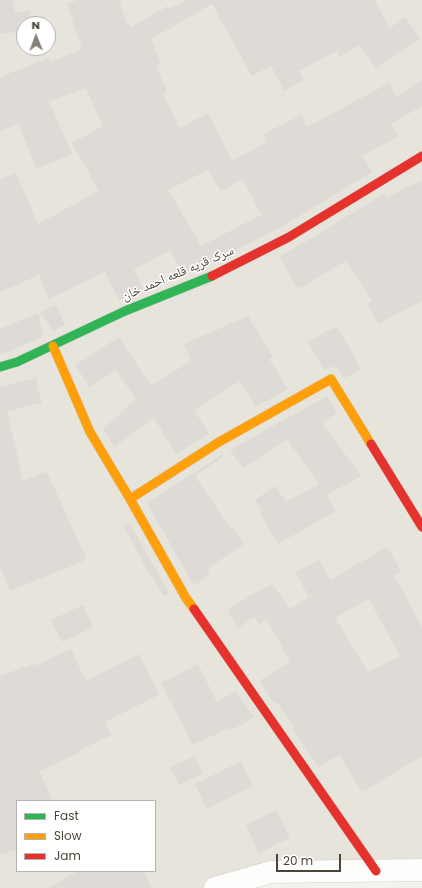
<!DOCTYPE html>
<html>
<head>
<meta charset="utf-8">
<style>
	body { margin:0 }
	#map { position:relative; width:422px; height:888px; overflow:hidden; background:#f4f2ee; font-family:Poppins,sans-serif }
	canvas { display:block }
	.legend { position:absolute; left:16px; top:800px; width:140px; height:72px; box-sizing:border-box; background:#fff; border:1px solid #b7b4b0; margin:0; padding:5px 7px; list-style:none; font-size:12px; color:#4b4439 }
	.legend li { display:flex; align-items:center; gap:8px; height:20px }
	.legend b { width:20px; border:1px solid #b7b4b0 }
	.north { position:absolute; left:16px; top:16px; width:40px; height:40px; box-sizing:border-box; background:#fff; border:1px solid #b7b4b0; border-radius:50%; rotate:359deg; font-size:11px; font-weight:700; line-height:16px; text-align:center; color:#4b4439 }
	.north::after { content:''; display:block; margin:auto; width:14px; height:18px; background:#868178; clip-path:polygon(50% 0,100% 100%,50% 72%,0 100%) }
	.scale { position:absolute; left:276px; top:854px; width:65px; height:18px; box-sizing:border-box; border:2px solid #4b4439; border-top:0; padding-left:5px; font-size:12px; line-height:14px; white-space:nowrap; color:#4b4439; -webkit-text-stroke:3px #fff; paint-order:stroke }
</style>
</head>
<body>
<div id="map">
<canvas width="422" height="888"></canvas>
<ul class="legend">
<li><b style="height:5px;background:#30b455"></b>Fast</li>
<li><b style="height:5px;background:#ff9f0a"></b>Slow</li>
<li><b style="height:5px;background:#e5322d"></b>Jam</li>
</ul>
<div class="north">N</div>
<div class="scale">20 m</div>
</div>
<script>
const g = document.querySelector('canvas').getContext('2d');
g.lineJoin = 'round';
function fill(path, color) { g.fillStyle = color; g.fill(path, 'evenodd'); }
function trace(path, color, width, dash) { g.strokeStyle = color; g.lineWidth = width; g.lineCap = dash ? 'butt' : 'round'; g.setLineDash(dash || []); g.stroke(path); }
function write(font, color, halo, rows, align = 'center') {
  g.font = font + ' Poppins,"Noto Naskh Arabic",sans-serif'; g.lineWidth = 3; g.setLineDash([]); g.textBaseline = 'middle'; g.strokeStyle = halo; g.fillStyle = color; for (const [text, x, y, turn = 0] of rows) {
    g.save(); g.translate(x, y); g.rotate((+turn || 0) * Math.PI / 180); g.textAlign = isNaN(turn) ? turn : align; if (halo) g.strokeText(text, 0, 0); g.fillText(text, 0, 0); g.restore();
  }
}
const residential = new Path2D(`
	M0,0H422V870L271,872L215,888H0ZM24,24H48V48H24ZM17,801H155V871H17Z`);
const building = new Path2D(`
	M0,0H13L15,13L30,10L32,24H24V31L0,34Z
	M77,0H119L127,24L129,23L131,27L168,6L169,9L186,0H374L390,28L405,17L420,38L376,68L360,45L340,56L337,51L299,71L304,80L284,91L271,66L252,76L212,4L151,39L161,63L156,66L167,91L163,93L179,128L208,113L232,161L267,142L263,134L301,115L307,127L389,83L396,97L422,80V106L391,124L398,137L362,156L372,172L283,226L213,262L183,274L170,250L134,270L144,290L119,300L105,272L49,299L39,275L0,292V179L16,173L38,224L99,191L72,143L103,126L86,88L49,101L72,154L37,169L18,124L0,131V77L48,58L50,62L82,49L67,4ZM208,170L221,191L243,179L261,215L201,246L168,190Z
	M422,180V301L378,324L367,303L373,302L346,261L298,289L279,256L295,248L384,194L386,198Z
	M56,305L65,325L53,331L40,312Z
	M38,313L43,336L13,350L0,354V329Z
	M248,316L273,357L269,359L288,389L256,407L240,381L194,410L209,434L176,454L154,418L114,447L103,429L136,399L116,370L90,387L75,365L119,337L151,386L191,361L184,344Z
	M337,326L361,369L345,378L337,368L331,367L324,369L308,342Z
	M36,378L42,403L7,411L23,480L47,472L86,558L84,559V561L10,591L0,567V387Z
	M327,396L337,413L322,423L361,476L327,495L326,494L336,511L278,544L259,511L262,510L255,500L275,486L286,502L319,484L287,439L243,468L230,450Z
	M222,455V457L195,476L230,528L232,527L244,544L207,569L210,574L194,586L147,503Z
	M130,524L169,593L164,596L142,561L124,526Z
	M387,547L401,571L394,575L422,627V756L362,792L339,755L319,767L293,730L295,729L277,702L275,704L259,681L290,662L267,619L259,624L254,617L238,628L227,610L253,594L272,584L290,609L309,597L295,572L319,560L330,580ZM369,599L400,656L368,672L335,618Z
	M83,605L93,627L62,642L51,620Z
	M71,649L86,681L139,654L159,695L105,722L112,735L78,751L79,753L39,771L53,801H17V850L0,854V676L33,664L34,666Z
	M198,664L217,702L235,691L254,717L232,730L230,728L192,745L181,720L180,721L171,701L170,702L161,683Z
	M195,756L203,774L179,785L170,767Z
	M241,761L253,786L207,809L195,784Z
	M276,810L290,838L259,853L246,825Z
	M78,871H143L152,888H48Z`);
const street = new Path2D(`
	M215,888L271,872L422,870`);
const fast = new Path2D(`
	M0,367L17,362L125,311L212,276`);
const slow = new Path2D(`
	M53,346L90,432L130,499L186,598L194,609
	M130,499L219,442L331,379L371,444`);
const jam = new Path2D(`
	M212,276L289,237L422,156
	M371,444L422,527
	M194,609L376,871`);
const streetNames = [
	["سرک قریه قلعه احمد خان",178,274,-23]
];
fill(residential, '#e7e4dc');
fill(building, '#dedbd6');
trace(street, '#d2d0cb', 23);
trace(fast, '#d3cfc5', 10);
trace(slow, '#d3cfc5', 10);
trace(jam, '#d3cfc5', 10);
trace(street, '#fdfdfc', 22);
trace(fast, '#30b455', 9);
trace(slow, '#ff9f0a', 9);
trace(jam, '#e5322d', 9);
write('13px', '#4b4439', '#fff', streetNames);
</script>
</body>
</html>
